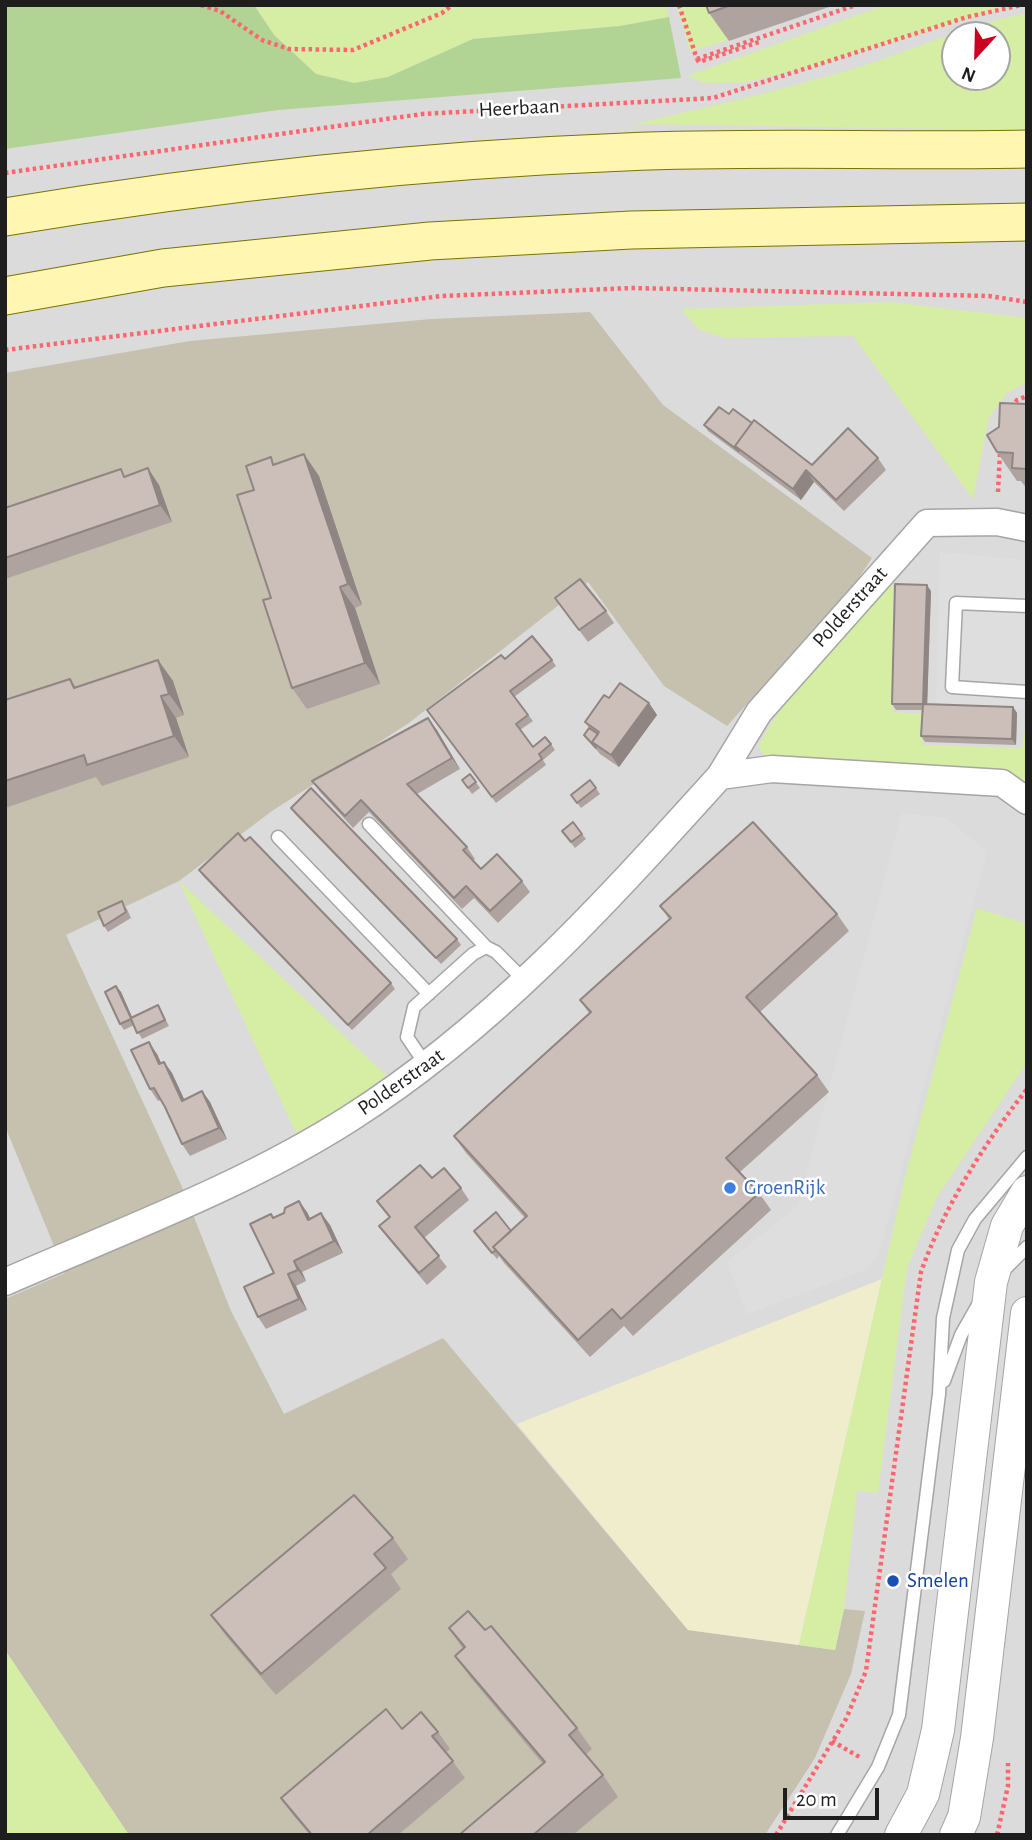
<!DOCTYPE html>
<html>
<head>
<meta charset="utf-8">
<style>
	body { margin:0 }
	#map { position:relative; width:1032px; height:1840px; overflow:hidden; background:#f0e9e3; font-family:"Alegreya Sans",sans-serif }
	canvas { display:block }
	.frame { position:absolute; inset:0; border:7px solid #1e1e1e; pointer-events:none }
	.north { position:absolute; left:941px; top:21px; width:70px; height:70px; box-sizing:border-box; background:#fff; border:2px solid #a5a5a5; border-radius:50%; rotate:202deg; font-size:19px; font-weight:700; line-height:28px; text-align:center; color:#1e1e1e }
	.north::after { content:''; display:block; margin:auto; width:24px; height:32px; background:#cc0021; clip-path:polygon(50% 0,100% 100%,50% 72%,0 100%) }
	.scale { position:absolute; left:783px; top:1788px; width:96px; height:32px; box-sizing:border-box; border:4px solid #1e1e1e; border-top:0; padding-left:9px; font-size:21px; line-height:24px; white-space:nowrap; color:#1e1e1e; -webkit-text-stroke:5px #fff; paint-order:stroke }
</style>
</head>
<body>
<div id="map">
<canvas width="1032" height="1840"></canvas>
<div class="frame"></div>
<div class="north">N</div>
<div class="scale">20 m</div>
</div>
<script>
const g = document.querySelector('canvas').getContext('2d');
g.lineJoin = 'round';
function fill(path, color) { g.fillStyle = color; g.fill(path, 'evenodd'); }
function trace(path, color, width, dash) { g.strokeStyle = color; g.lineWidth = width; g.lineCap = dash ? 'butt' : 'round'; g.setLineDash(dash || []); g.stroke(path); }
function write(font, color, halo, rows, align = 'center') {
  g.font = font + ' "Alegreya Sans",sans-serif'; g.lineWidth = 5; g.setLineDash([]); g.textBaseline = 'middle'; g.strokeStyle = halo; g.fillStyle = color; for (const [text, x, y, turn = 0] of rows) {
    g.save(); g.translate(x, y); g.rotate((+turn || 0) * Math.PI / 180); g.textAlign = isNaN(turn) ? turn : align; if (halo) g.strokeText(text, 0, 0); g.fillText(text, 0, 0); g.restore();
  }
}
const residential = new Path2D(`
	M5,5H1027V1835H5ZM955,35H997V77H955Z`);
const construction = new Path2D(`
	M590,312L663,405L872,558L854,585L727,726L664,686L588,582L409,723L272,811L179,881L66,935L183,1189L231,1311L284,1414L443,1338L688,1630L835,1650L844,1609L865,1611L851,1674L815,1758L765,1835H129L5,1650V1299L65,1273L5,1126V373L190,341L431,319Z`);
const farmland = new Path2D(`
	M882,1279L799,1645L688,1630L517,1424Z`);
const grass = new Path2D(`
	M254,5H665L669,17L620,26L473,39L388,77L354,83L316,74L274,35Z
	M677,5H725L730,40L690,51Z
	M886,5H1014L808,68L742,83H705L687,76Z
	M1027,13V130L633,124C707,108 780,90 853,69C911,51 967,25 1027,13ZM955,35H997V77H955Z
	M891,302L1027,318V382L1007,393L989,417L973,499L853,336L724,338L698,329L681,309Z
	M893,580V712L923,714L922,745L1022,748L1027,716V783L1011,772L766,757L758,747C790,683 847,635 893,580Z
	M179,881L389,1078L351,1105L296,1133Z
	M977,908L1027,924V1063L937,1197L907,1268L878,1493L857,1491L844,1609L835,1650L799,1645L905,1177Z
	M5,1650L129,1835H5Z`);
const forest = new Path2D(`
	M5,5H254L274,35L316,74L354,83L388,77L473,39L620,26L669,17L681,78L278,110L5,149Z`);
const parking = new Path2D(`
	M940,552L1027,560V709L936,703Z
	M902,813L947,818L987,852L878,1257L865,1270L747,1314L727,1262L798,1205Z`);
const path = new Path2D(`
	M201,5L220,11L262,40L289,49L353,50L442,13L452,5
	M679,5L697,59
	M697,59L856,5
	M697,59L699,62L759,42L758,39
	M5,173L422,114L713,98L967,17L1022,5
	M5,350L442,296L632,288L989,296L1027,302
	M1012,408L1017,400L1027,396
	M998,492L1000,452
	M832,1741L861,1758
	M776,1835L846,1719L866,1671L921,1272C944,1207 984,1144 1027,1089
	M997,1835L1008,1786V1763`);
const service = new Path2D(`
	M1027,606L956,603L952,687L1027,692
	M369,824L486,947
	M278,837L429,994
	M426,1065L407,1037L414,1007L473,954L486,947L496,952L525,981
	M1003,1271L1027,1247
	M944,1381L961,1335L978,1305
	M837,1835L878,1767L899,1715L939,1394L943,1318L958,1250L975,1219L1027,1157`);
const minor = new Path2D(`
	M720,776L759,712L927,523L997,522L1027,528
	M5,1282C121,1231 242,1187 349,1119C494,1027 606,902 720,776L772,769L1002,783L1027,801`);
const tertiary = new Path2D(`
	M901,1835L923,1794L938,1730L991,1282L1007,1226L1027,1192
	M956,1835L964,1817L977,1738L1027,1313`);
const secondary = new Path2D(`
	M5,217C211,183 417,160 625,152C759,146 893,152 1027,149
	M5,296L163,268L430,241L631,230L1027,222`);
const wall = new Path2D(`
	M706,5H835L729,41L709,13Z
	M1027,404V489L1021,481H1017L997,452L999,427Z
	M729,414L812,465L878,458L886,470L844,511L814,482L801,500L708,431L704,425Z
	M276,464L319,476L362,605L355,608L380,684L307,709L292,688L271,598L254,490Z
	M126,476L159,485L172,522L5,579V508Z
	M931,591L927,704L1013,707L1017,713L1016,745L925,742L921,736L923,710H896L892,704Z
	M555,598L606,611L614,623L588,642Z
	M505,659L552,660L556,666L514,697L533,721L520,730L533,747L551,744L555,750L543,760L546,765L496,803L427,710Z
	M158,660L173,681L184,715L176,718L189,757L102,786L96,777L5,808V700L70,679L76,687Z
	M609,698L649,703L657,715L619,767L600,754L584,735L589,728L585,722Z
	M428,718L460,769L417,794L467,847L475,859L473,860L481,869L522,881L530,892L498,923L474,898L462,909L369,812L353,828L320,792L312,781Z
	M470,774L480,788L472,794L462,780Z
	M590,780L600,794L581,808L571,795Z
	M291,808L457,939L461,945L441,964L295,814Z
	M562,831L582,834L586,839L575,848Z
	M199,870L391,983L395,989L352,1030L203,876Z
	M660,906L837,914L849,931L760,1012L817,1075L829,1092L740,1172L759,1193L771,1210L633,1336L624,1326L590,1357L505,1264L499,1256L497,1259L474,1231H511L525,1218L466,1153L454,1136L589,1013L580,1000L669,919Z
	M126,907L131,918L108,932L104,926Z
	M116,986L121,992L132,1017L158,1005L169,1026L142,1039L134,1025L124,1030L120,1024Z
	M157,1054L161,1063L164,1062L172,1073L184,1099L202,1091L210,1102L227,1139L190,1156L182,1144L165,1107L161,1100L158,1101L150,1089Z
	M461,1188L469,1200L424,1238L447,1267L427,1285L387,1237L379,1226L389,1217L377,1201Z
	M307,1212L310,1218L321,1213L330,1225L343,1253L302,1272L306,1281L296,1286L307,1310L266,1329L258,1317L274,1273L271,1214L274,1218Z
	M393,1538L408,1559L391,1574L401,1589L276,1695L226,1636L211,1615Z
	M449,1628L485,1630L577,1728L592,1749L585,1755L603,1775L618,1797L573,1835H459L543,1764L470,1677L455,1656L463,1649Z
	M402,1729L438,1732L450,1749L446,1752L465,1778L398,1835H310L293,1815L281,1798Z`);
const shadedWall = new Path2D(`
	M304,454L319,476L362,605L348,584Z
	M148,468L159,485L172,522L160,505Z
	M806,470L814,482L801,500L793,489Z
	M927,585L931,591L927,710L923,704Z
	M340,587L355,608L380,684L365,663Z
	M158,660L173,681L184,715L169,694Z
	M161,696L176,718L189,757L174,736Z
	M649,703L657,715L619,767L611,755Z
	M1013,707L1017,713L1016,745L1012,739Z
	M428,718L437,730L460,769L452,758Z
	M116,986L121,992L135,1024L131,1018Z
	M149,1042L157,1054L167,1076L159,1064Z
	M164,1062L172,1073L190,1112L182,1101Z
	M202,1091L210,1102L227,1139L219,1128Z
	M299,1201L307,1212L316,1231L308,1220Z
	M321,1213L330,1225L343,1253L334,1241Z
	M294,1261L302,1272L306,1281L298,1270Z
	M288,1274L296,1286L307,1310L299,1299Z`);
const building = new Path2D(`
	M706,5H731L709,13Z
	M1000,403L1027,404V469L1012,468L1013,453L997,452L987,435L999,427Z
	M719,407L729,414L733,409L752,423L735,446L739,451L704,425Z
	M754,420L812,465L848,428L878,458L836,500L806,470L793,489L735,446Z
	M304,454L348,584L340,587L365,663L292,688L263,600L271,598L237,495L254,490L246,466L271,457L273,465Z
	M148,468L160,505L5,558V508L121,469L124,477Z
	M580,579L606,611L579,630L555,598Z
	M895,584L927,585L923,704H892Z
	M532,636L552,660L510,691L528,715L516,724L533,747L545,737L551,744L539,754L542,759L492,797L427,710L501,655L505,659Z
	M158,660L169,694L161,696L174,736L87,765L84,755L5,781V700L70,679L74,688Z
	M620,683L649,703L611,755L592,742L599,732L585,722L604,695L609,698Z
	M923,704L1013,707L1012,739L921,736Z
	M428,718L452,758L407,784L467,847L463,850L481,869L497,854L522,881L490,911L466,886L454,898L361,800L345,816L312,781Z
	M589,728L598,734L592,742L596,748L584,735Z
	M470,774L476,782L468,788L462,780Z
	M590,780L596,788L577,803L571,795Z
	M311,788L457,939L436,958L291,808Z
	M573,822L582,834L571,842L562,831Z
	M753,822L837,914L746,997L817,1075L726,1158L759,1193L621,1319L612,1309L578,1340L493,1247L527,1216L454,1136L591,1012L580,1000L671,918L660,906Z
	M238,833L245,841L250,837L391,983L348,1025L199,870Z
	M122,901L126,912L104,926L98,912Z
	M116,986L131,1018L158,1005L165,1020L137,1033L131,1019L120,1024L105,992Z
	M149,1042L159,1064L164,1062L182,1101L202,1091L219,1128L182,1144L165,1107L154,1088L150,1089L131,1050Z
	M420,1165L432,1178L444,1168L461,1188L415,1227L439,1256L419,1273L379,1226L390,1217L377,1201Z
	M299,1201L308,1220L321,1213L334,1241L294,1261L298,1270L288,1274L299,1299L258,1317L244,1287L274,1273L250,1224L271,1214L273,1218L284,1213L285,1208Z
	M496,1212L511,1231L493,1247L496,1250L492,1253L474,1231Z
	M354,1495L393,1538L374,1554L386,1568L261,1674L211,1615Z
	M468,1611L485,1630L491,1626L577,1728L569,1735L603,1775L533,1835H459L545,1762L455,1656L465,1647L449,1628Z
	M386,1709L402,1729L421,1712L438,1732L432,1736L453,1761L367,1835H312L281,1798Z`);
const markers = [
	[730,1188,7,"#3f7fe0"],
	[893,1581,7,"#1a4fb4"]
];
const streetNames = [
	["Heerbaan",519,108,-3],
	["Polderstraat",850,607,-48],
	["Polderstraat",401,1082,-35]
];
const shopNames = [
	["GroenRijk",744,1188]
];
const transitNames = [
	["Smelen",907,1581]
];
fill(residential, '#dcdbdb');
fill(construction, '#c5c1ae');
fill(farmland, '#f0edcd');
fill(grass, '#d5eea4');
fill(forest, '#b1d394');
fill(parking, '#dedede');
trace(service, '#a5a5a5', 15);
trace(minor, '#a5a5a5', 29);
trace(tertiary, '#a5a5a5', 34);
trace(secondary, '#7a7300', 39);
trace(path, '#ff656e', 4.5, [3.5, 3.5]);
trace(service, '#fff', 12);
trace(minor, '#fff', 26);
trace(tertiary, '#fff', 32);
trace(secondary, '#fff6b2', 37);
fill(wall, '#afa39f');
fill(shadedWall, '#8f8582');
fill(building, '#ccbeb9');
trace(building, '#8f8582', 2);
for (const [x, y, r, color] of markers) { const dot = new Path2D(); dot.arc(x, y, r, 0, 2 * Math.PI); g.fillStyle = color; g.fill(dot); trace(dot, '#fff', 2.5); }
write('21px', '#1e1e1e', '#fff', streetNames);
write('21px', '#366cbe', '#fff', shopNames, 'left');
write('21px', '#164399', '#fff', transitNames, 'left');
</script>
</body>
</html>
